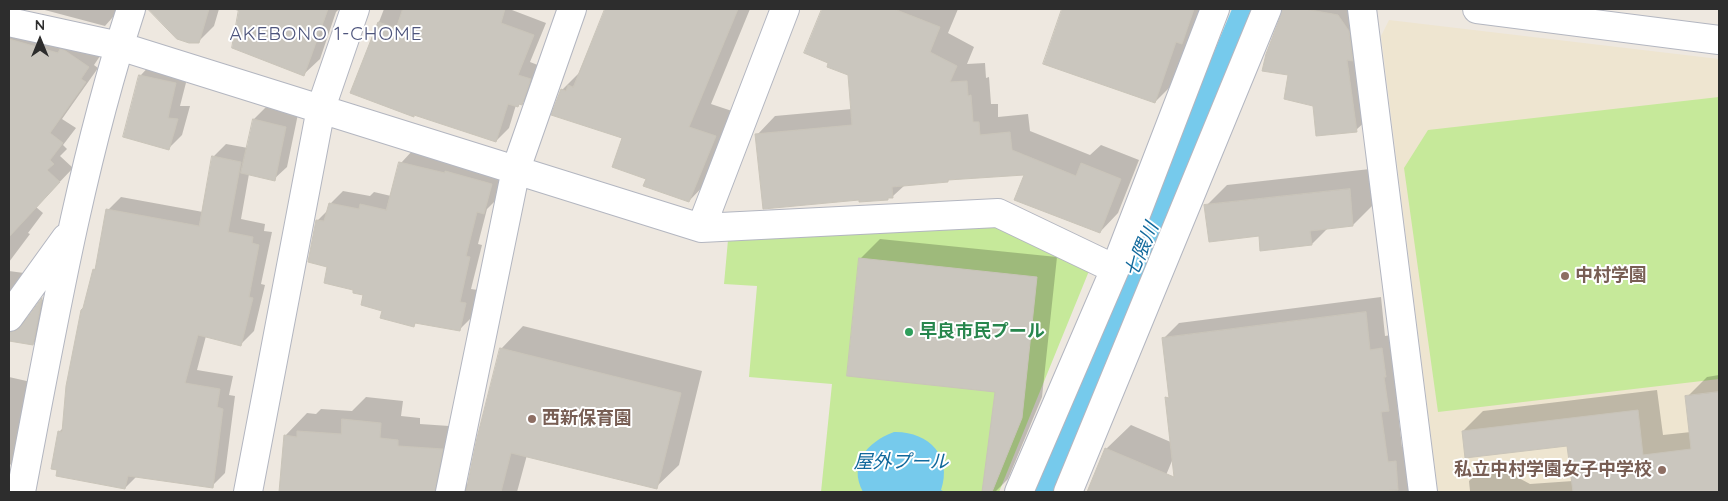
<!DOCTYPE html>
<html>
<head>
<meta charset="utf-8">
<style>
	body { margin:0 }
	#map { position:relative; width:1728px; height:501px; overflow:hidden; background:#eee8e0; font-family:Quicksand,sans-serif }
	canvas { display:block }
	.frame { position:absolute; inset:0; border:10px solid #2d2d2d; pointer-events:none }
	.north { position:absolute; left:15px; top:15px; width:50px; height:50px; -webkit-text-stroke:4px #fff; paint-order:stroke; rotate:0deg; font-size:14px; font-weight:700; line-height:20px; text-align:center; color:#2d2d2d }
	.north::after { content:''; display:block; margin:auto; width:18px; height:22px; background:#2d2d2d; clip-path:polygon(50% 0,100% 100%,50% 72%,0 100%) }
</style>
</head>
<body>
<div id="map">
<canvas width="1728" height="501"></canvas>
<div class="frame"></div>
<div class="north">N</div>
</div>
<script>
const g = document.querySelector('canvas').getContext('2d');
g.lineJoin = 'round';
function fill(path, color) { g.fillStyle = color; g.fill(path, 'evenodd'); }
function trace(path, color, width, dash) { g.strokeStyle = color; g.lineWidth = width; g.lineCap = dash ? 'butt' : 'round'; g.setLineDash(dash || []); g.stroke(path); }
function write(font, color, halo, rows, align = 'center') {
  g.font = font + ' Quicksand,"Noto Sans JP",sans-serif'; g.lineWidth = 4; g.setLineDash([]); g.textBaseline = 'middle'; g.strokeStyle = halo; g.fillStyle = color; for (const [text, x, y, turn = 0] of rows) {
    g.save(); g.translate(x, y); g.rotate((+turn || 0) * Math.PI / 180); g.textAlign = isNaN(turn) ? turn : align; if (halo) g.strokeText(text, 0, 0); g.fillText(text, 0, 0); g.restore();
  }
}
const education = new Path2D(`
	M1389,20L1719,59V492H1438L1381,36Z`);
const pitch = new Path2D(`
	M1719,97V379L1438,412L1404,168L1428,130Z
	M988,224L1089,271L999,492H821L832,384L749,377L757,286L724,284L728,240Z`);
const water = new Path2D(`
	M1232,9H1258L1054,492H1029Z
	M894,432C928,431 953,456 941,490L945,492H863C848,464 867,442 894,432Z`);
const shadow = new Path2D(`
	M41,9H120L105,26Z
	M149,9H219L214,26L198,42L178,38Z
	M231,9H339L336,12L320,59L304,74L240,11Z
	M384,9H513L512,10L546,23L530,62L543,67L534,91L521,104L516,105L509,128L496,141L352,92Z
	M606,9H750L711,104L738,113L711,178L689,201L647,178L623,137L562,90L581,71Z
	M823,9H958L948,33L974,47L967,64L985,63L986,78L989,77L991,104H998V117L1028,114L1030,131L1090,155L1101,145L1139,160L1118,213L1100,232L1026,174L950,178L948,181L905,185L893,196L888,198L860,199L757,135L775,116L852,109L849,74L830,62L805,53Z
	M1063,9H1208L1177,80L1155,102Z
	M1283,9H1354L1369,118L1356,130L1314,105L1290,74Z
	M9,14L102,53L94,65L98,68L62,119L76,128L63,145L67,149L60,156L73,168L36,207L43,213L28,233L30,234L9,262Z
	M153,62L189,71L180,106H190L182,135L169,148L125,136L141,75Z
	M266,107L298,114L287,167L274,179L249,174L241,219L265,224L264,231L272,232L261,284L265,285L254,331L241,344L206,336L197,370L233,376L229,395L235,396L225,473L212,486L137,476L125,488L59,432L63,428L85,307L94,270L96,267L108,210L121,197L203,212L213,157L226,144L248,148L254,119Z
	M413,150L504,171L496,200L487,209L478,244L482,245L471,289L478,290L472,317L459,330L417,322L413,325L384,310L365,294L355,289L329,266L317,221L328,210L330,204L343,191L370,196L374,192L391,196L401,163Z
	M1370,169L1374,204L1353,225L1328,228L1312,244L1206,206L1227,185Z
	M880,239L1057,257L1042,397L1008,479L995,492H983L997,391L860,259Z
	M9,271L24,273L9,294Z
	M54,288L46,331L33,344L9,339V329L19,319H28L43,299Z
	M1381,297L1385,336L1397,334L1403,395L1397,402L1402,447H1411L1414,492H1177L1174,456L1159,492H1088L1106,449L1131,425L1173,443L1164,338L1179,323Z
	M523,326L702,371L679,465L656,487L527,455L517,492H280L285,436L307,413L316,414L321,409L352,411L366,397L403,401L401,416L420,418V424L464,427L462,482L469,485L501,349Z
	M1719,375V492H1468L1470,491L1469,481L1489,462L1530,484L1573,481L1568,445L1463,431L1483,411L1657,390L1663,435L1691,432L1687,397L1707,377Z
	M9,377L31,382L12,463L9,466Z`);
const building = new Path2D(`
	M148,9H209L199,43H189L177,39Z
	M239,9H328L304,76L232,48Z
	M403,9H505L501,23L534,35L518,75L531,79L522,105L519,104L518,107L508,104L496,142L414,115V117L350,93L378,22L396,28Z
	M605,9H738L689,127L716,136L689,202L643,186L646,179L612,167L622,138L551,115L561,89L566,91L568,85L573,87Z
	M822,9H894L940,27L930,52L957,66L950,82L967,81L968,96L971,95L973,122H979L980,135L1010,132L1012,150L1076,176L1081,163L1121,179L1100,233L1014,200L1024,175L948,180V182L892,187L893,198H888V200L859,202V200L763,209L755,134L852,125L848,75L827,67L828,63L804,53Z
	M1062,9H1194L1182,44L1176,42L1155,103L1043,64Z
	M1282,9H1305L1338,15L1349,31L1353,61L1347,60L1357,132L1316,136L1313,106L1284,99L1288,75L1262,71L1266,54L1281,15Z
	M9,39L58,53L60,49L64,50L89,67L81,79L86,82L50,133L63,143L50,160L54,164L47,170L60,182L9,237Z
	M139,75L176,83L168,118L178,119L169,150L123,137Z
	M253,119L286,127L275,181L241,173Z
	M212,156L241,162L228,232L253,237L252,243L259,245L249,297L253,298L241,346L198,335L185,383L220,389L217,407L223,409L213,488L128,476L125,489L56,476L57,470L51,469L58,431L62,432L66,386L81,310L83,308L93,269L95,270L106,209L199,226Z
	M399,162L445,173V171L492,184L484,214L477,212L466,256L470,257L460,302L466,303L460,331L415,323L414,327L380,318L382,311L361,305L363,295L353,293V290L324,283L327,267L308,262L316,220L324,221L329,203L359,209L360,204L386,210Z
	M1350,189L1353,226L1310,231L1312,245L1260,251L1259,236L1209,242L1204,205Z
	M859,258L1037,277L1022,418L992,492H982L995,392L847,376Z
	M42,298L33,345L9,341V332L16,331L21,326Z
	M1366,312L1370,350L1382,348L1386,377H1384L1389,411L1381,412L1388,462L1396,461L1398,490L1361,492H1087L1105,448L1174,477L1165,397L1169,398L1162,338Z
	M500,348L681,393L657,489L511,453L501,492H466L477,438Z
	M1719,392V492H1573L1567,446L1465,458L1462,431L1638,410L1643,455L1691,449L1685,396Z
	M342,419L381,423L380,438L398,440V446L443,449L435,492H279L284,435L297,437V431L341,434Z`);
const street = new Path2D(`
	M1362,9L1423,492
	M1477,9L1719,40
	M9,22L119,46L701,228L998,213L1115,269
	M701,228L785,9
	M9,317L66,238
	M21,492C52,330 80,166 131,9
	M248,492L321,108L355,9
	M450,492L516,169L572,9
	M1019,492L1115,269L1215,9
	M1068,492L1267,9`);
const markers = [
	[1565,276,5,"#8d6e63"],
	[909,332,5,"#2e9e5b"],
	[532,419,5,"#8d6e63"],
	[1662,470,5,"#8d6e63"]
];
const educationNames = [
	["中村学園",1575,276],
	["西新保育園",542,419],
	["私立中村学園女子中学校",1652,470,"right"]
];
const leisureNames = [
	["早良市民プール",919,332]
];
const neighbourhoodNames = [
	["AKEBONO 1-CHOME",326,34]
];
const waterNames = [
	["七隈川",1142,250,-67],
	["屋外プール",901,462]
];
fill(education, '#eee5d0');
fill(pitch, '#c6e99a');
fill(water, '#76caec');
fill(shadow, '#0003');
fill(building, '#cac6be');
trace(building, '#c9c4b9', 1);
trace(street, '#b3b6c0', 30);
trace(street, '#fff', 28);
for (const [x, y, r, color] of markers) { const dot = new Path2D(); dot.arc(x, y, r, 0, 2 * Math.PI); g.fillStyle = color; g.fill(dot); trace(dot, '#fff', 2); }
write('bold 18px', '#785e54', '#fff', educationNames, 'left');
write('bold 18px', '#27864d', '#fff', leisureNames, 'left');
g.letterSpacing = '1px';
write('19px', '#4e557d', '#fff', neighbourhoodNames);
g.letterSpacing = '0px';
write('italic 19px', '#11699c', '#fff', waterNames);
</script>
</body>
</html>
